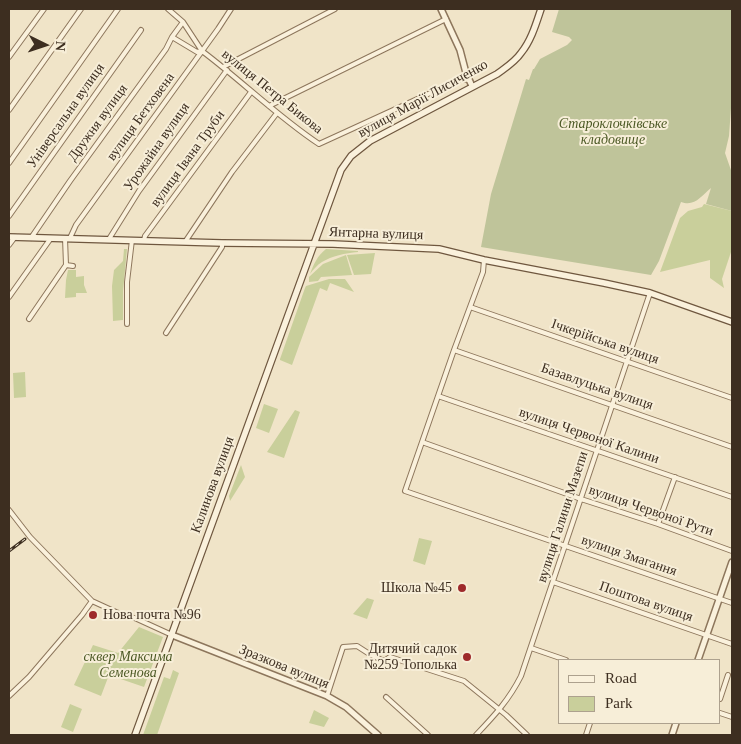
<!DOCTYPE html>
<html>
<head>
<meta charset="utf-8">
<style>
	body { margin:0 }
	#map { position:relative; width:741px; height:744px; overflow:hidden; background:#f0e4c8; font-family:Georgia,serif }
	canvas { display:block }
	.frame { position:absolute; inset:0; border:10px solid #3d2e20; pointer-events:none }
	.legend { position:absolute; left:558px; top:659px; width:162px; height:65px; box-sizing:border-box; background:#f7eed8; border:1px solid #ada18e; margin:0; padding:6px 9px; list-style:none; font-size:15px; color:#3d2e20 }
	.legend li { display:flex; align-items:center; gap:10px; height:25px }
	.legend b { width:25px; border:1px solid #ada18e }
	.north { position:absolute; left:20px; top:20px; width:50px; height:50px; -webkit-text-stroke:4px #f7eed8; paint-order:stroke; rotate:94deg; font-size:14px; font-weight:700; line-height:20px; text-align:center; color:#3d2e20 }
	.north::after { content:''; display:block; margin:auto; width:18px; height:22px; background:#3d2e20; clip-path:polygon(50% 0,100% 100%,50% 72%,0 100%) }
</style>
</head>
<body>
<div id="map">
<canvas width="741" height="744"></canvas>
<div class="frame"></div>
<ul class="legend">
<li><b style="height:6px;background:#faf1dc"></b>Road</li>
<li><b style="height:14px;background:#c9cf9b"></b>Park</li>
</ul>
<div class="north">N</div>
</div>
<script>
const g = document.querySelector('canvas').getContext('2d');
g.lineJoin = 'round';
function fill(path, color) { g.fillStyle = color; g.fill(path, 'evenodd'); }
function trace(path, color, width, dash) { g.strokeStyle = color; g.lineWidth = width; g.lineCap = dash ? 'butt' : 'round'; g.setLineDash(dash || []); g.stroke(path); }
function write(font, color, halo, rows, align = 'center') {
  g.font = font + ' Georgia,serif'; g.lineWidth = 4; g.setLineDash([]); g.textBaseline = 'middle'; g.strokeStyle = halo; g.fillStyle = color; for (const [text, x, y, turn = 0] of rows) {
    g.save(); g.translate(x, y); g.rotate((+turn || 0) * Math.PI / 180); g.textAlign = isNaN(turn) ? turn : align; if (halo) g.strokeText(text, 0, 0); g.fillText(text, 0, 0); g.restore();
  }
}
const green = new Path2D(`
	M704,204L732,211V249L722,279L724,288L710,278V260L660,272L680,218L688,211L702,207Z
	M124,249H127L123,291V320L113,321L112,286L114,270L123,261Z
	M326,249L358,251V252C345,253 332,256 322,262C317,265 313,270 310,274C314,264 317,256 326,249Z
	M375,253L371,274L354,275L347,255Z
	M346,255L352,275L321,277L318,281L309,282V277L323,264Z
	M68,270H76V277L84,276V285L87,293H76V297L65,298L66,280Z
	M329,279H345L354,292L330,283L327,291L320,288L292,365L280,360V359L305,288L306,286Z
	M25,372L26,397L14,398L13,373Z
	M264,404L278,409L269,433L256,428Z
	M295,410L300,412L284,458L267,452Z
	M241,465L245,477L230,501L229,496Z
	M419,538L432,541L425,565L413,561Z
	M367,598L374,600L367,619L353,614Z
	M139,627L163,637L144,687L109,675L101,696L74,685L93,645L118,653Z
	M173,670L179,673L157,735H143L164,677L170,679Z
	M70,704L82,709L73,732L61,727Z
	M314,710L329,718L324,727L309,723Z`);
const cemetery = new Path2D(`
	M559,9H732V94L729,136L725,153L732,173V211L706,204L711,188C701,196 695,207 681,202L659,261L651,275L481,247L491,194L526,79L529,80L533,69H534L540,59L567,45L572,40L569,37L552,32Z`);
const minor = new Path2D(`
	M168,9L183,22L202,51
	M172,37L197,52L202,51C242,81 278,117 319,144L461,79L469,80
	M9,57L44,9
	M223,67L335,9
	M269,106L446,19
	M9,110L81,9
	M9,163L118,9
	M9,216L141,30
	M31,238L70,181L166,49L172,37L183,22
	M65,238L66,265L73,266
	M70,238L76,225L218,29L231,9
	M109,239L139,191L227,70
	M144,240L145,236L251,92
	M185,242L232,172L277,113
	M9,245L15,237
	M484,260L483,272L454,350L405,491L732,603
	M9,297L51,238
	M470,307L732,398
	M29,319L66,265
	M127,324V282L132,240
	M166,333L222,247V243
	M454,350L732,447
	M438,396L732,497
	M422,442L581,499L658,524L732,551
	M9,510L30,537L92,601L116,612L137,619L172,635
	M658,524L675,477
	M553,582L732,644
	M531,648L566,660
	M9,696L29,677L82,615L92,601
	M327,696L343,647L357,646L371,655L384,661L390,657L464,681L506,715L527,735
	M386,697L428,735
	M720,699L728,675
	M720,713L732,717
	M476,735C494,716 509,700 521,676L650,293
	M586,735L590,723`);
const tertiary = new Path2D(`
	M441,9L460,50L466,73L472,86
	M172,635L327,696L346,707L378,735
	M698,660L732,562
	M672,735L676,723`);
const secondary = new Path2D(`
	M9,237L222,243L333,244L439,249L484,260L604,283L650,293L732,322
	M135,735L341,170L351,156L370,141L497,74C505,68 515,62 521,53C531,41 536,24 541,9`);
const rail = new Path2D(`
	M9,551L25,539`);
const markers = [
	[462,588,5,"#9e2a2b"],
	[93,615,5,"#9e2a2b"],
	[467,657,5,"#9e2a2b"]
];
const streetNames = [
	["вулиця Петра Бикова",272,92,39],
	["вулиця Марії Лисиченко",423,99,-29],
	["Універсальна вулиця",66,116,-55],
	["вулиця Бетховена",141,117,-54],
	["Дружня вулиця",98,123,-54],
	["Урожайна вулиця",157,147,-55],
	["вулиця Івана Труби",188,159,-54],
	["Янтарна вулиця",376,234,2],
	["Ічкерійська вулиця",605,342,19],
	["Базавлуцька вулиця",597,387,19],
	["вулиця Червоної Калини",589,436,19],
	["Калинова вулиця",213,485,-70],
	["вулиця Червоної Рути",651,511,19],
	["вулиця Галини Мазепи",563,517,-72],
	["вулиця Змагання",629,556,19],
	["Поштова вулиця",646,602,19],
	["Зразкова вулиця",284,667,22]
];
const parkNames = [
	["Староклочківське",613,124],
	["кладовище",613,140],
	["сквер Максима",128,657],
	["Семенова",128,673]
];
const poiNames = [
	["Школа №45",452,588],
	["Нова почта №96",103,615,"left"],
	["Дитячий садок",457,649],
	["№259 Тополька",457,665]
];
fill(green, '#c9cf9b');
fill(cemetery, '#bfc49a');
trace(minor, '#8d765c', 6);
trace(tertiary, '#8d765c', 8);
trace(secondary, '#6f573f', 8);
trace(minor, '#faf1dc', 4);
trace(tertiary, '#faf1dc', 5);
trace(secondary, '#faf1dc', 5.5);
trace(rail, '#3d2e20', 3);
trace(rail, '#f7eed8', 1, [4]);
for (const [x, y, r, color] of markers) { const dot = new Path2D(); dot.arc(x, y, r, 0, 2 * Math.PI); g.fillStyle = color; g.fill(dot); trace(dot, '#f7eed8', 2); }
write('14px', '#3d2e20', '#f7eed8', streetNames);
write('italic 14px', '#4d5a26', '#f7eed8', parkNames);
write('14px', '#3d2e20', '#f7eed8', poiNames, 'right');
</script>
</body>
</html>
